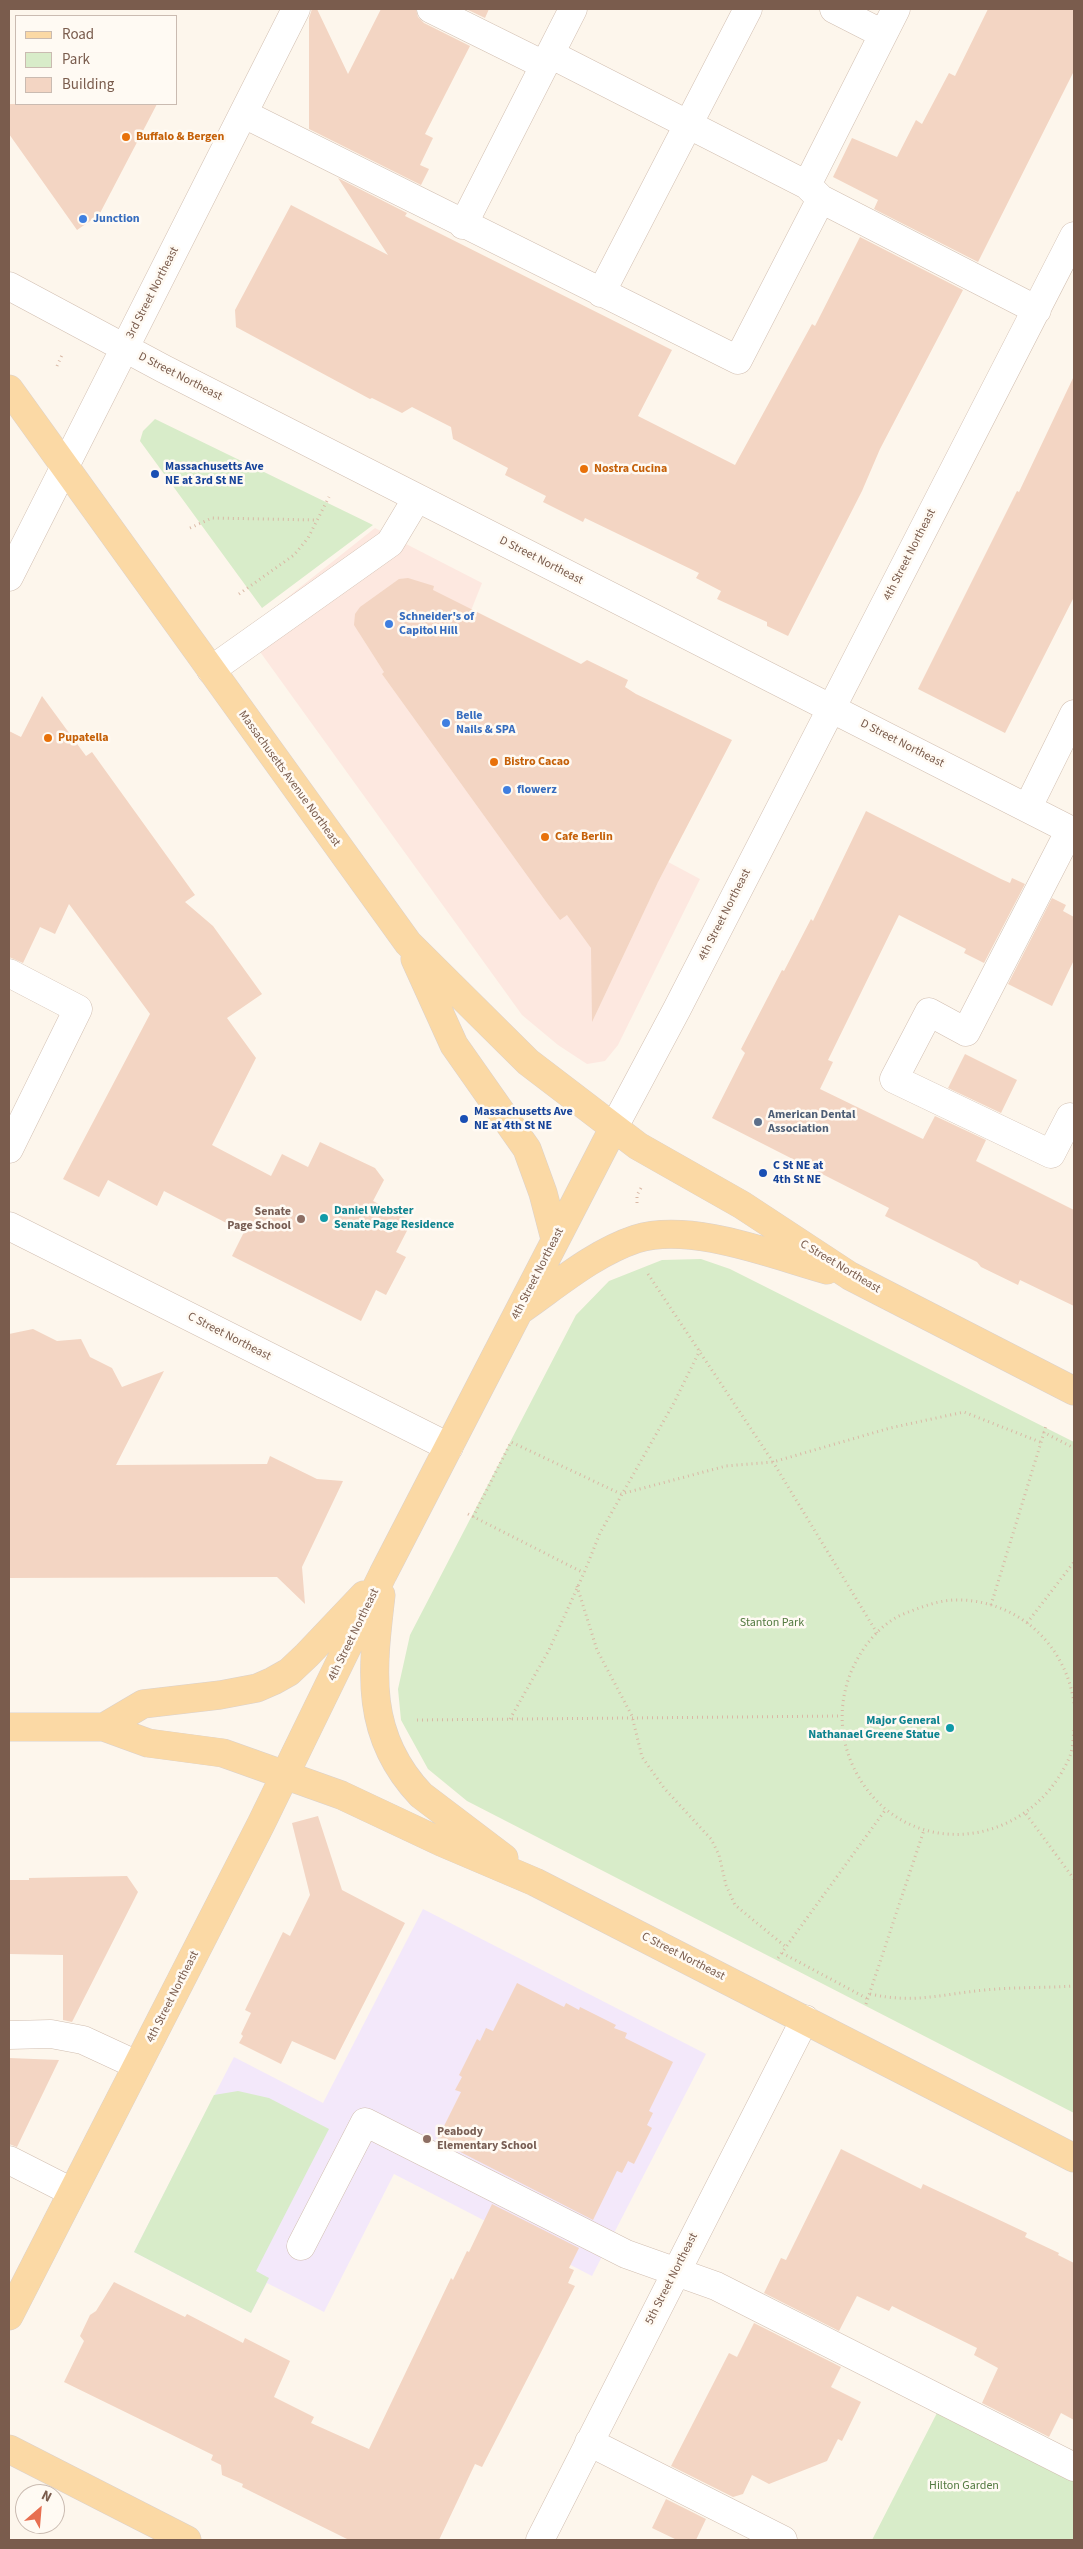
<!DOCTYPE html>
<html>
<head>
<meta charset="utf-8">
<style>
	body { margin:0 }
	#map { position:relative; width:1083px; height:2549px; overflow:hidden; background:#fdf6ec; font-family:"Source Sans 3",sans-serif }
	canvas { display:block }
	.frame { position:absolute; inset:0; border:10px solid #7a5c4d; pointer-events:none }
	.legend { position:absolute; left:15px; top:15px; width:162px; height:90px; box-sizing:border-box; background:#fffaf3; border:1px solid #cabbb1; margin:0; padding:6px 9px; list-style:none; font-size:15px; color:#7a5c4d }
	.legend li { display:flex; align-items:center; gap:10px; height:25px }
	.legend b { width:25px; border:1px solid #cabbb1 }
	.north { position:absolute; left:15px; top:2484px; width:50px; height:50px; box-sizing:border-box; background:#fffaf3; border:1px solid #cabbb1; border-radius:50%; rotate:27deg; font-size:14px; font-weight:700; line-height:20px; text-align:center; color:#7a5c4d }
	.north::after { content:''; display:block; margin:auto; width:18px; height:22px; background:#e76f51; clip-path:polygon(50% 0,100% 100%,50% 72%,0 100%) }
</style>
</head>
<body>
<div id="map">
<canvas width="1083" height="2549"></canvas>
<div class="frame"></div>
<ul class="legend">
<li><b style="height:6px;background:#fbd9a5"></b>Road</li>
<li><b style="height:14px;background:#d8ecc9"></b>Park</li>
<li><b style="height:14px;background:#f3d5c3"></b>Building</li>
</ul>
<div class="north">N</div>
</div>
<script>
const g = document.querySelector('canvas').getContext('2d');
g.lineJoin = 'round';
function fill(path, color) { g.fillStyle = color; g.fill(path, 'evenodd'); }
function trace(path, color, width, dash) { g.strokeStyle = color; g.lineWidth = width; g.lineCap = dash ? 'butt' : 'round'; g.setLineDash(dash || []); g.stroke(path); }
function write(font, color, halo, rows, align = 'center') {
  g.font = font + ' "Source Sans 3",sans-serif'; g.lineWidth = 5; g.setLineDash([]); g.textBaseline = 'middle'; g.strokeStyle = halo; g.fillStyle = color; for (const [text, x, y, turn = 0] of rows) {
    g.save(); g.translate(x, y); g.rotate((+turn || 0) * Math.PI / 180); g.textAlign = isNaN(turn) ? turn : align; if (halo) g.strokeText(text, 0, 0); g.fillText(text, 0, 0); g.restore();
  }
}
const commercial = new Path2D(`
	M375,528L482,583L468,618L612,832L700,879L618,1045L605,1061L587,1064L558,1045L522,1015L245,631Z`);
const education = new Path2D(`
	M423,1909L706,2054L592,2276L394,2174L324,2312L267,2283L251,2313L134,2252L234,2057L323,2103Z`);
const green = new Path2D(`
	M155,419L373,525L262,608L140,441L143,431Z
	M701,1259L730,1269L1074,1442V2113L467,1801L428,1769L401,1720L398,1689L410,1635L576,1315L609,1281L662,1260Z
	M238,2091L269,2098L329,2129L256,2271L269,2278L251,2313L134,2252L214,2095Z
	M938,2411L1074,2481V2540H872Z`);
const building = new Path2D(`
	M312,9H317L348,74L381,9H416L418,17L424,23L470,46L425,134L433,138L420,165L429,169L421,185L309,129V18Z
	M466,9H489L485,18Z
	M988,9H1074V71L978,262L874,209L878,200L833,177L852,138L897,157L916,120L922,124L949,73L955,76Z
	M9,104H157L99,215L77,230L9,134Z
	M338,178L407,213L405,216L672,350L638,416L735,465L812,324L815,326L860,237L963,290L880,449L862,491L788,636L767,626V622L717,599L721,591L696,578L699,573L585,518L583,522L543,502L546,496L505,475L508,468L453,439L451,427L412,407L402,413L372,398L370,399L236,327L235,310L291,205L388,255Z
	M1074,376V597L1005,733L918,689L1017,491L1019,492Z
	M408,578L434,586L433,590L581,664L587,660L628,680L625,687L636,694L732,740L658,882L592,1022L591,948L567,915L560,920L547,903L382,674L384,672L354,625L355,614L360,607L399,579Z
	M42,696L86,756L92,752L195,895L185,902L213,926L262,994L227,1018L256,1058L212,1145L271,1176L282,1154L308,1167L320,1142L375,1168L384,1180L373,1201L412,1221L396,1252L406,1257L386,1295L376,1290L361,1321L232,1256L244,1232L164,1191L157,1206L108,1180L99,1197L63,1179L150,1014L69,904L55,934L40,927L23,963L9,957V731L21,737Z
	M866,811L1001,879L1010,883L1012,878L1025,884L984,963L964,953L966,949L899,915L828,1060L833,1062L820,1089L923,1139L935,1116L986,1140L976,1161L1074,1210V1306L1020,1280L1018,1285L981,1267L977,1262L885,1216L889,1208L712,1118L745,1053L741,1049L782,970L784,971L811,919L813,921Z
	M1052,898L1066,905L1063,911L1074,917V960L1052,1006L1008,984Z
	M965,1054L1017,1080L1001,1113L948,1088Z
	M33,1329L57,1341L81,1339L90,1357L112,1368L122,1387L164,1371L116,1465L267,1464L270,1456L317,1479L343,1481L302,1567L305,1604L277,1577L9,1578V1334Z
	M318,1816L342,1890L405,1923L335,2060L292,2041L281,2064L239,2043L243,2036L241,2034L251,2013L245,2010L283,1932L290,1936L310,1895L292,1823Z
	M127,1876L138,1892L72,2022L63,2020V1955L9,1954V1880H29V1878Z
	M517,1983L564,2007L566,2003L579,2010L580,2007L616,2025L614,2028L627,2033L625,2038L673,2062L649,2111L653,2113L647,2125L652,2128L634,2164L628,2161L622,2173L617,2171L593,2220L437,2140L461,2092L455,2090L462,2077L459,2075L477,2039L480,2041L486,2028L493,2031Z
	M9,2058L59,2060L17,2147L9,2144Z
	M841,2149L921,2189L923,2184L1027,2233L1025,2237L1059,2253L1058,2255L1074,2263V2420L1061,2413L1049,2437L982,2403L998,2368L974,2355L977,2348L892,2306L889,2311L857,2296L839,2331L764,2293L781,2258L786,2260Z
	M492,2204L579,2248L569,2268L574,2270L568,2283L575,2286L482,2467L475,2464L439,2540H349L242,2487L243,2484L222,2475L221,2465L211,2460L213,2455L64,2382L84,2341L80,2336L90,2315L96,2311L114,2282L185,2317L187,2314L243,2343L245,2338L290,2361L274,2397L314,2417L311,2423L369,2449L451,2278L453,2280L467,2251L469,2252Z
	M754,2323L841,2367L831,2387L861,2402L842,2441L838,2439L827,2461L769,2484L752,2475L743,2494L733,2497L671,2466L729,2353L737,2357Z
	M666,2499L706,2519L696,2540H677L652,2528Z`);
const path = new Path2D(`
	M57,366L62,355
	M190,528L212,518L317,520
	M239,594L294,555L308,538L329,497
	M637,1203V1195L641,1188
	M648,1274L773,1462L877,1633
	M1043,1432L1074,1448
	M468,1514L584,1573
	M473,1517L511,1442L621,1494L726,1466L773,1462L890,1428L964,1412L1040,1442
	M577,1586L597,1650L632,1716L642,1757L664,1788L711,1839L719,1855L726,1885L735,1905L786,1947
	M991,1605L1046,1426
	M1027,1623L1074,1562
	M1074,1703C1066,1646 1020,1602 961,1600C942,1599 924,1606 906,1613C881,1622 861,1648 851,1672C839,1702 839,1734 852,1764C897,1864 1028,1854 1070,1756C1073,1748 1073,1738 1074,1730
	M510,1719L549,1650L584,1573L600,1533L675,1401L700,1350
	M417,1720L841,1716
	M1026,1814L1074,1879
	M782,1953L868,1999
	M778,1958L886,1809
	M870,1994C915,2004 942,1994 985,1990C1015,1987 1045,1988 1074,1986
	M866,2004L924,1830`);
const minor = new Path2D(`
	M431,9L544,65
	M834,9L883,34
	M550,54L807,185L821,199L1037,310
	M244,114L738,360L821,199
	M807,185L896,9
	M463,225L573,9
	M9,286L164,369L1074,832
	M601,293L748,9
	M9,577L296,9
	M211,670L390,543L417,498
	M1028,807L1074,714
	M1070,830L966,1032L929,1012L894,1079L1051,1154L1070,1117L1074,1119
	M9,973L78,1009L9,1149
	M613,1129L677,1009L1074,236
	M9,1226L449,1447
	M9,2035L51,2034L83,2040L137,2065
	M9,2160L72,2192
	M301,2246L365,2122L626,2254L716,2286L1074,2467
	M589,2442L783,2540
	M540,2540L805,2019`);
const major = new Path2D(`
	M9,389L408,943L528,1062L638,1146L742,1205L850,1276L1074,1391
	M415,959L454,1045L527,1149L543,1193L555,1239
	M522,1309C558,1284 594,1253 636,1239C691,1222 773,1255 827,1270
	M381,1595C372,1671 364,1735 421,1795L504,1858
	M9,1727H104L148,1743L223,1753L341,1795L441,1842L535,1882L1074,2158
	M104,1727L143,1704L220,1695L257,1688L273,1681L289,1672L307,1655L364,1595
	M9,2316L261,1824L383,1574L613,1129
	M9,2449L187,2540`);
const markers = [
	[126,137,5,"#e8710a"],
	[83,219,5,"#3f7fe0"],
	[584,469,5,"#e8710a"],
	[155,474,5,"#1a4fb4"],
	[389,624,5,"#3f7fe0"],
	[446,723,5,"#3f7fe0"],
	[48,738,5,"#e8710a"],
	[494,762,5,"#e8710a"],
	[507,790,5,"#3f7fe0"],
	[545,837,5,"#e8710a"],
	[464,1119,5,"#1a4fb4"],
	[758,1122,5,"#5c6f8a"],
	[763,1173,5,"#1a4fb4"],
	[324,1218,5,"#0f9aa8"],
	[301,1219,5,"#8d6e63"],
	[950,1728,5,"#0f9aa8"],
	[427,2139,5,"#8d6e63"]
];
const foodNames = [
	["Buffalo & Bergen",136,137],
	["Nostra Cucina",594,469],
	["Pupatella",58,738],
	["Bistro Cacao",504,762],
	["Cafe Berlin",555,837]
];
const shopNames = [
	["Junction",93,219],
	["Schneider's of",399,617],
	["Capitol Hill",399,631],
	["Belle",456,716],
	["Nails & SPA",456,730],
	["flowerz",517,790]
];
const streetNames = [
	["3rd Street Northeast",153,293,-63],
	["D Street Northeast",180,377,27],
	["4th Street Northeast",910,555,-63],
	["D Street Northeast",541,561,27],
	["D Street Northeast",902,744,27],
	["Massachusetts Avenue Northeast",289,779,54],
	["4th Street Northeast",725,915,-63],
	["C Street Northeast",840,1267,31],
	["4th Street Northeast",538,1274,-63],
	["C Street Northeast",229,1337,27],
	["4th Street Northeast",354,1635,-64],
	["C Street Northeast",683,1957,27],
	["4th Street Northeast",173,1997,-63],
	["5th Street Northeast",672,2279,-63]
];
const transitNames = [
	["Massachusetts Ave",165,467],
	["NE at 3rd St NE",165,481],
	["Massachusetts Ave",474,1112],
	["NE at 4th St NE",474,1126],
	["C St NE at",773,1166],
	["4th St NE",773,1180]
];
const serviceNames = [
	["American Dental",768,1115],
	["Association",768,1129]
];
const cultureNames = [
	["Daniel Webster",334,1211],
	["Senate Page Residence",334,1225],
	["Major General",940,1721,"right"],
	["Nathanael Greene Statue",940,1735,"right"]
];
const educationNames = [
	["Senate",291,1212],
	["Page School",291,1226],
	["Peabody",437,2132,"left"],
	["Elementary School",437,2146,"left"]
];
const parkNames = [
	["Stanton Park",772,1623],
	["Hilton Garden",964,2486]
];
fill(commercial, '#fde8e0');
fill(education, '#f3e8fa');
fill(green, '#d8ecc9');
fill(building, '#f3d5c3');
trace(minor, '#d1beb0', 29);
trace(major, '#dad1cd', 29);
trace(path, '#d9b8a5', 3, [1, 4]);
trace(minor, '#fff', 28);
trace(major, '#fbd9a5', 28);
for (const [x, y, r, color] of markers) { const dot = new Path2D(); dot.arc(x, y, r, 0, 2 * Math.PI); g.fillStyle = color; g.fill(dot); trace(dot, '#fffaf3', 2); }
write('bold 12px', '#c56008', '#fffaf3', foodNames, 'left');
write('bold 12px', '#366cbe', '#fffaf3', shopNames, 'left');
write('12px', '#7a5c4d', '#fffaf3', streetNames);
write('bold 12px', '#164399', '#fffaf3', transitNames, 'left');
write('bold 12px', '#4e5e75', '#fffaf3', serviceNames, 'left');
write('bold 12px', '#0d838f', '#fffaf3', cultureNames, 'left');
write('bold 12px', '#785e54', '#fffaf3', educationNames, 'right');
write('12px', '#537a41', '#fffaf3', parkNames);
</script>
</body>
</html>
